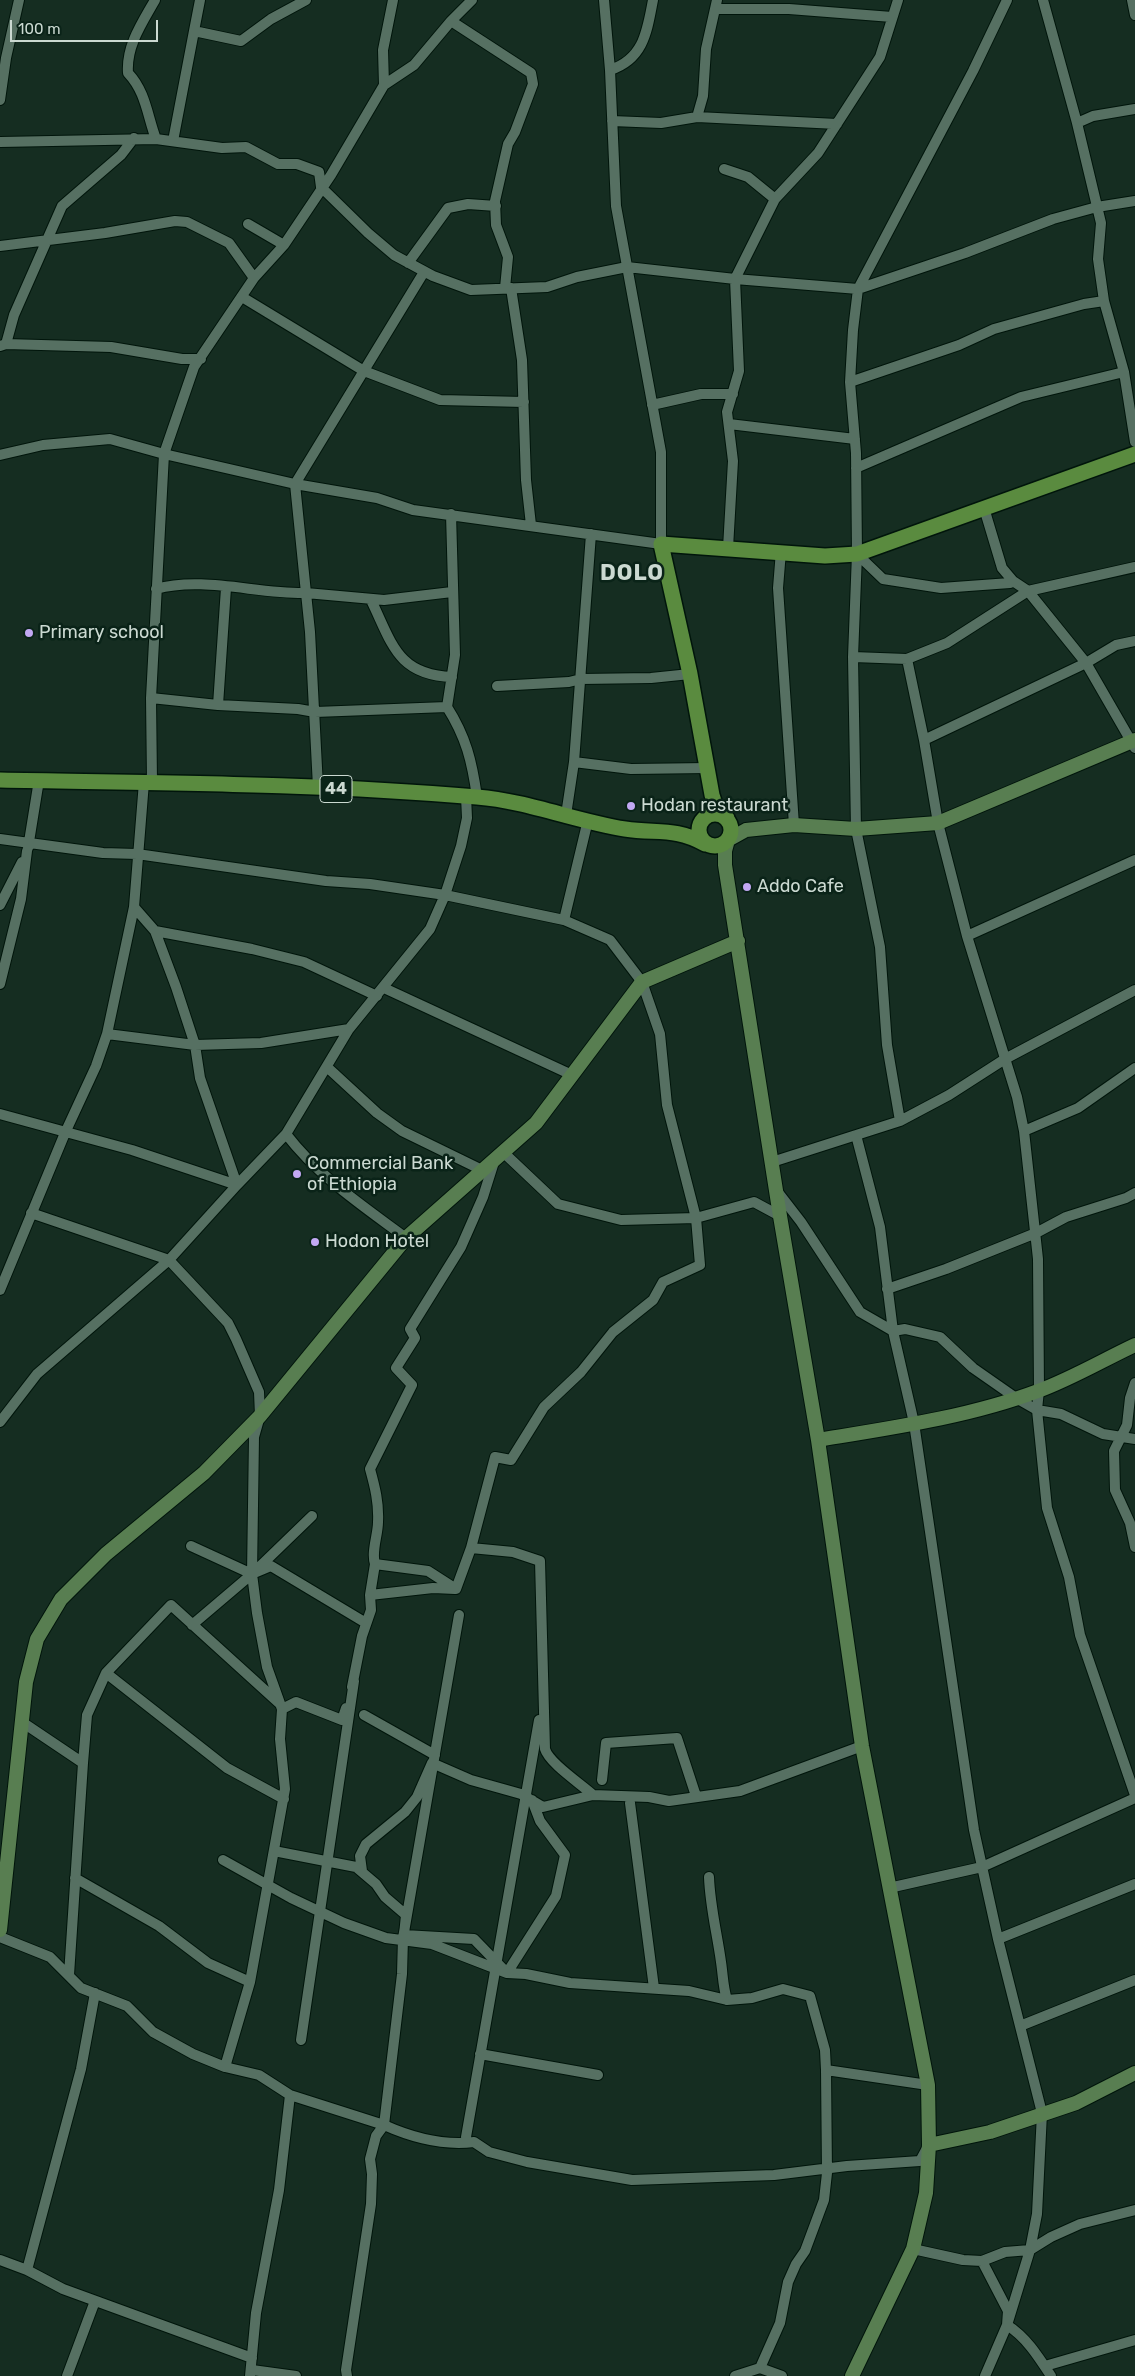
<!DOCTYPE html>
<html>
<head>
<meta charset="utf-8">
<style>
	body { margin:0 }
	#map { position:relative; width:1135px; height:2376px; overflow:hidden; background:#152d21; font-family:Rubik,sans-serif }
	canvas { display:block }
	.scale { position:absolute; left:10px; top:20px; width:148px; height:22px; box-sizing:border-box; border:2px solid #cbd9d1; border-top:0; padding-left:6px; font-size:15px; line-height:18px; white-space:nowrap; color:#cbd9d1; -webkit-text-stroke:4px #0a2318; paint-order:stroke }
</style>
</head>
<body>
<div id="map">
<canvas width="1135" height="2376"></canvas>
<div class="scale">100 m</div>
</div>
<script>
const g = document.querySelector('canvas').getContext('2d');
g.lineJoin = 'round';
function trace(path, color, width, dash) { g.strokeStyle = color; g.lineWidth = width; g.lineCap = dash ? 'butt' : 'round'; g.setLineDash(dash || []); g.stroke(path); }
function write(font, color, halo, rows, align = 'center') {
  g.font = font + ' Rubik,sans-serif'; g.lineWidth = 5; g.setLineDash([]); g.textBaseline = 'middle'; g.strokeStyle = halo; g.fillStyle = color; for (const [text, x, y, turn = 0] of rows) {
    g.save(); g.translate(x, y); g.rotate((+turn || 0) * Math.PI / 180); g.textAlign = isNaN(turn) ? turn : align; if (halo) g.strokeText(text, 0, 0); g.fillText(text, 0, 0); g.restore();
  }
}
const street = new Path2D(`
	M155,0C142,23 126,46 128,73C146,92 147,115 156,139
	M1043,0L1077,123L1101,223L1098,259L1104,301L1124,372L1135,442
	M1132,0L1135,15
	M715,9H789L892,17
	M451,21L531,73L533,84L515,132L508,144L495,201L496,225L508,257L505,288
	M194,31L200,0
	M610,70C644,59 647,31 653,0
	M384,85L383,50L393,0
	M0,100L6,58L19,0
	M697,117L703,96L706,49L717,0
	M612,121L661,123L697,117L837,124
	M1077,123L1093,116L1135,109
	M173,141L194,31L241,41L271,19L306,0
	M0,142L156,139L222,148L246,147L278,164H297L319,172L321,187L368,233L394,255L433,276L471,290L547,287L577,277L627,267L735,279L858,289L965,253L1053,219L1097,207L1135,201
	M724,169L748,177L775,199
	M248,224L284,245
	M0,246L105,233L175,221L187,222L229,243L254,278
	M408,263L448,208L468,204L496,206
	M424,272L295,484L306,593L384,600L452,592
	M511,288L522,360L526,480L531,525
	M242,297L364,371L440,400L524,402
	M6,344L111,347L182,359H201
	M0,346L6,344L14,315L62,206L121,155L134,138
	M850,382L959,345L994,329L1084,304L1104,301
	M652,405L701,394H733
	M729,424L855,439
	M0,455L43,445L110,439L164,454L295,484L377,498L413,510L661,544V452L616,206L610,70L604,0
	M856,468L1021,397L1124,372
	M984,508L1002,568L1013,581L1028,591L1086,663L1135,748
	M451,514L455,655L447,707C466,737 472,761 477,797
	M728,548L733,461L727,412L739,371L735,279L775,199L818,153L880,57L898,0
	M781,551L778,588L794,825
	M857,554L883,579L941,588L1010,583L1013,581
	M156,589C202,576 257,594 306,593L310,632L318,787
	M371,600C392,643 397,675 452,677
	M853,657L907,659L947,643L1028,591L1135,567
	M907,659L924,740L938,823L967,936L1017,1097L1024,1131L1038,1259L1039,1390L1037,1410L1047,1508L1069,1577L1080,1635L1135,1795
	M497,686L569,682L581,679L651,678L690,674
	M151,698L218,705L298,709L315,712L447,707
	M218,705L226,588
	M924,740L1086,663L1116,645L1135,641
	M574,762L591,534
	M152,781L151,698L164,454L194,367L254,278L284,245L331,175L384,85L414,65L451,21L472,0
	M566,815L574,762L631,769L708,768
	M0,839L103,853L137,854L326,881L370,884L445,895L564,920L610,940L642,982L660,1034L667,1105L696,1218L621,1220L558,1204L503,1152
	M28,848L39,780
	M0,905L22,862
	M134,907L155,931L176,987L195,1045L200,1078L237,1185
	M564,920L588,820
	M155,931L252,949L304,962L377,996
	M967,936L1135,860
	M0,984L21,899L27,851
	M384,988L572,1075
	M107,1034L195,1045L261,1043L349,1029
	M327,1067L377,1113L402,1131L482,1170
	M0,1114L132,1150L237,1185
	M900,1121L887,1045L880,947L856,829L853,657L857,554L856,453L850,382L853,330L858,289L973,71L1007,0
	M1024,1131L1078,1108L1135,1068
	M286,1134C319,1177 363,1206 406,1238
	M856,1135L880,1227L893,1331L905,1329L940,1337L973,1368L1016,1398L1037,1410L1061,1414L1103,1434L1135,1439
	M772,1162L900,1121L949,1095L1005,1059L1135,990
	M777,1191L801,1222L860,1312L893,1331L914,1423L974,1830L998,1939L1042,2113L1037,2214L1030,2250L1007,2325L985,2376
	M31,1213L169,1260L228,1323L236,1339L259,1392L260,1416L254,1437L252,1574L257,1613L267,1667L282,1709L280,1739L285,1789L250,1982L225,2067L259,2075L290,2095L279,2190L256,2313L250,2376
	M887,1289L946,1269L1036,1233L1066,1217L1126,1198L1135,1193
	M0,1290L65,1133L96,1066L107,1034L134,907L144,782
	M1135,1383L1130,1398L1127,1425L1114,1451L1115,1490L1130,1523L1135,1547
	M0,1422L37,1374L169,1260L237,1185L286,1134L349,1029L430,929L445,895L461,846L467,818L466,796
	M191,1546L252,1574L271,1566L366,1623
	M471,1548L456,1589L428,1571L375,1564C371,1552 378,1535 378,1522C379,1503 375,1487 370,1469L412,1385L396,1368L415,1338L410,1329L461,1247L483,1197L494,1162
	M370,1595L375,1564
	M459,1615L403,1938L402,1974L384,2125C413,2138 442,2146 474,2142L489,2152L527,2162L632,2180L774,2175L847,2166L920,2161L927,2148
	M192,1625L252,1574L312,1516
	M106,1673L227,1768L284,1799
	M352,1687L362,1636L371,1610L370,1595L433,1588L455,1589
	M282,1709L296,1702L342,1720L346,1708
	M364,1715L435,1755
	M22,1722L83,1763L69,1975
	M83,1763L87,1715L106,1673L171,1605L279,1703
	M602,1780L606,1743L677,1738L696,1796
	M593,1795C581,1784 549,1763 545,1749L540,1561L513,1552L471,1548L495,1457L511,1460L544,1407L581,1372L613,1332L653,1300L663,1282L700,1265L696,1218L754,1202L780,1216
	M630,1803L654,1988
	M274,1851L356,1867L376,1884L385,1897L406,1915L404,1935L474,1939L507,1973L526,1974L570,1983L689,1991L727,2000L752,1998L783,1989L810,1996L825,2050L826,2070L928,2085
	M223,1860L291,1898L344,1923L386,1938L432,1944L507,1973L556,1896L565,1855L540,1821L532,1800
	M359,1869L362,1871L360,1856L366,1844L405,1812L417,1797L432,1763L471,1780L521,1794L543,1807L593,1795L649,1797L669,1801L740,1791L862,1746
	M709,1877C710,1906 717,1933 721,1962C723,1975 723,1987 727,2000
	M75,1878L159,1926L208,1963L250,1982
	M889,1888L982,1867L1135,1798
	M0,1937L50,1957L81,1988L127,2006L153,2032L193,2054L225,2067
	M998,1939L1135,1884
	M1020,2026L1135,1980
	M301,2040L354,1681
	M480,2054L598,2075
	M290,2095L384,2125L376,2136L370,2159L372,2174L371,2204L346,2370L347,2376
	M466,2137L539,1720
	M913,2249L963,2260L982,2261L1005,2252L1030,2250L1051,2237L1080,2224L1135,2210
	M0,2260L27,2270L63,2289L252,2358
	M982,2261L1008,2311L1007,2325C1026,2337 1038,2356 1051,2376
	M27,2270L81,2069L95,1993
	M1045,2366L1135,2340
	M760,2368L780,2323L788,2282L796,2264L805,2251L824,2200L827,2173L826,2070
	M252,2370L296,2376
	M67,2376L95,2301
	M735,2376L760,2368L782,2376`);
const secondary = new Path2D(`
	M818,1440C891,1428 969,1417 1038,1391C1071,1379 1103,1360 1135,1345
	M0,1930L26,1682L37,1639L61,1599L106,1554L204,1473L260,1416L406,1238L536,1123L642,982L738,941
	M929,2145L990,2132L1076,2103L1135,2073
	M852,2376L913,2249L926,2193L929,2145L928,2085L862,1746L818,1440L780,1216L725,865V851L728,840L746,830L794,825L856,829L938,823L1135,740`);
const primary = new Path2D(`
	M0,780C159,783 318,783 477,797C527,801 575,821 625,829C656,834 675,827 705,844
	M699 830a16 16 0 1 1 32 0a16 16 0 1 1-32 0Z
	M727,818L716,807L712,795L690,674L661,544L825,556L857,554L1135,454`);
const markers = [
	[29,633,5,"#c2a8f3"],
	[631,806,5,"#c2a8f3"],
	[747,887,5,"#c2a8f3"],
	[297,1174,5,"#c2a8f3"],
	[315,1242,5,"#c2a8f3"]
];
const shields = [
	[336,789,32]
];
const shieldNames = [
	["44",336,789]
];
const poiNames = [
	["Primary school",39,633],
	["Hodan restaurant",641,806],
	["Addo Cafe",757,887],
	["Commercial Bank",307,1164],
	["of Ethiopia",307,1185],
	["Hodon Hotel",325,1242]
];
const districtNames = [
	["DOLO",632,574]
];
trace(street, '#00150b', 12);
trace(secondary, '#00150b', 16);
trace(primary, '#00150b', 18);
trace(street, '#567062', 10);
trace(secondary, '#587e51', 14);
trace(primary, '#5a8b3f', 15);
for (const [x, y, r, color] of markers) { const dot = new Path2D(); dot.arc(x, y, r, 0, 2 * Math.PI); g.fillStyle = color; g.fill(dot); trace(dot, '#0a2318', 2); }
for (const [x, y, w] of shields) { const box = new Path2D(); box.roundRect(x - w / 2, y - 13.5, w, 27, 4); g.fillStyle = '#0a2318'; g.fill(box); trace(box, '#cbd9d1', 1); }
write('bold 16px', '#cbd9d1', null, shieldNames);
write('18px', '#cbd9d1', '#0a2318', poiNames, 'left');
g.letterSpacing = '1px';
write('bold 22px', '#cbd9d1', '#0a2318', districtNames);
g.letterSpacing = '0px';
</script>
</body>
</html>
